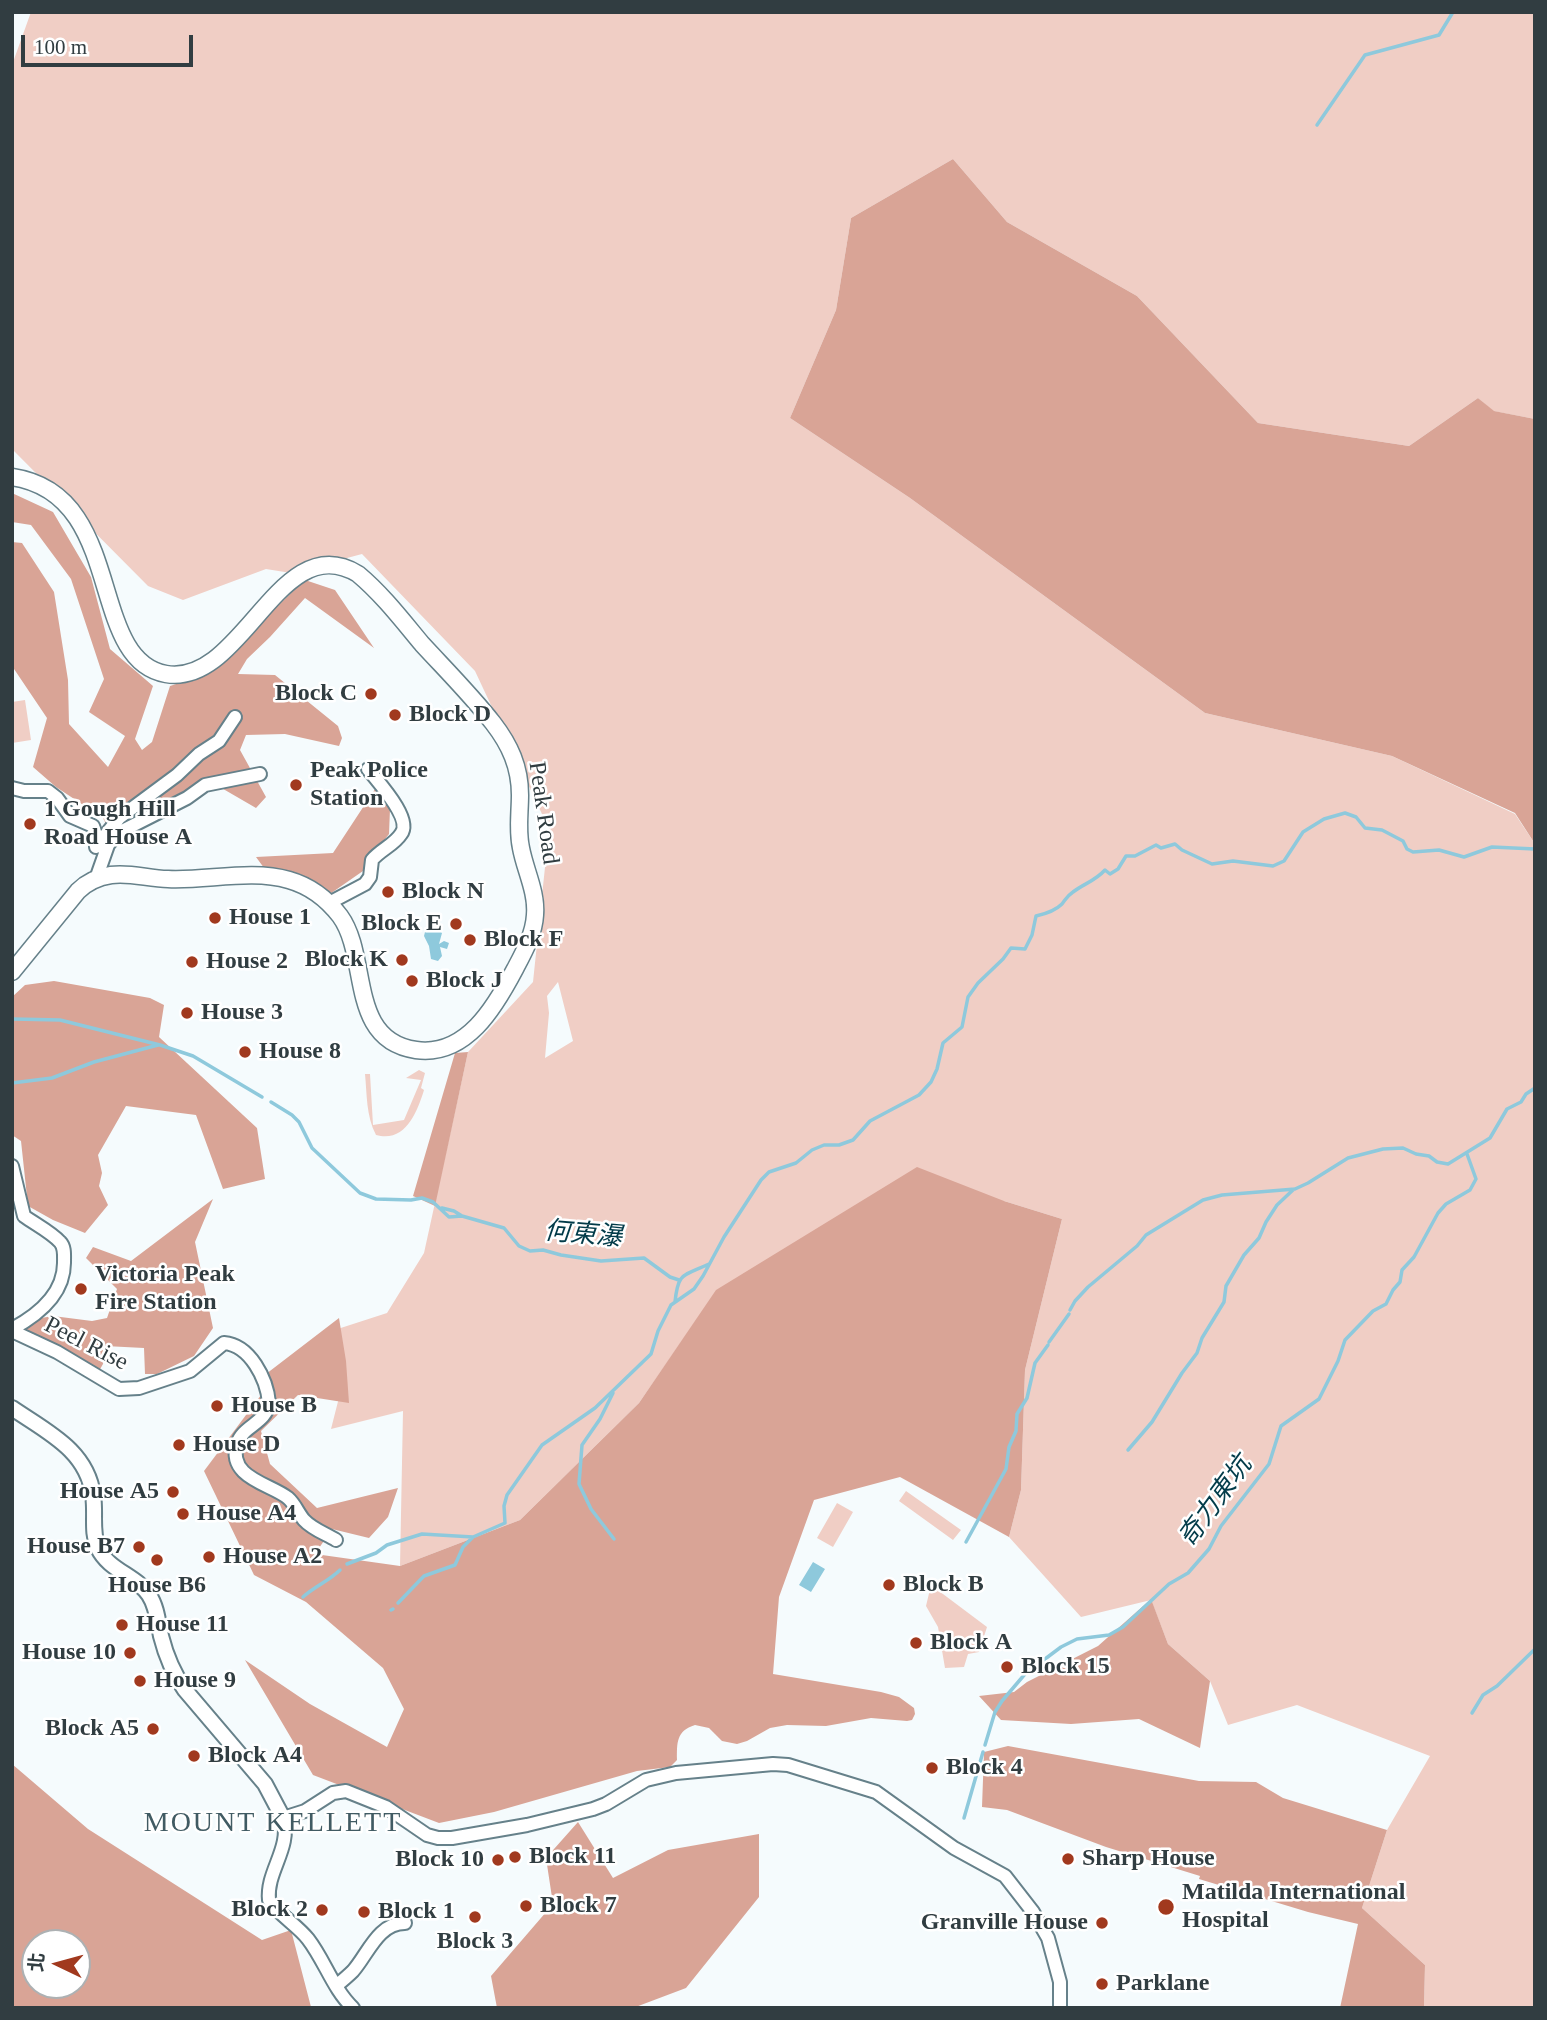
<!DOCTYPE html>
<html>
<head>
<meta charset="utf-8">
<style>
	body { margin:0 }
	#map { position:relative; width:1547px; height:2020px; overflow:hidden; background:#f5fbfd; font-family:"Times New Roman","Noto Sans TC",serif }
	canvas { display:block }
	.frame { position:absolute; inset:0; border:14px solid #313d41; pointer-events:none }
	.north { position:absolute; left:21px; top:1929px; width:70px; height:70px; box-sizing:border-box; background:#fff; border:2px solid #adb1b3; border-radius:50%; rotate:275deg; font-size:19px; font-weight:700; line-height:28px; text-align:center; color:#313d41 }
	.north::after { content:''; display:block; margin:auto; width:24px; height:32px; background:#a1391e; clip-path:polygon(50% 0,100% 100%,50% 72%,0 100%) }
	.scale { position:absolute; left:21px; top:35px; width:172px; height:32px; box-sizing:border-box; border:4px solid #313d41; border-top:0; padding-left:9px; font-size:21px; line-height:24px; white-space:nowrap; color:#313d41; -webkit-text-stroke:5px #fff; paint-order:stroke }
</style>
</head>
<body>
<div id="map">
<canvas width="1547" height="2020"></canvas>
<div class="frame"></div>
<div class="north">北</div>
<div class="scale">100 m</div>
</div>
<script>
const g = document.querySelector('canvas').getContext('2d');
g.lineJoin = 'round';
function fill(path, color) { g.fillStyle = color; g.fill(path, 'evenodd'); }
function trace(path, color, width, dash) { g.strokeStyle = color; g.lineWidth = width; g.lineCap = dash ? 'butt' : 'round'; g.setLineDash(dash || []); g.stroke(path); }
function write(font, color, halo, rows, align = 'center') {
  g.font = font + ' "Times New Roman","Noto Sans TC",serif'; g.lineWidth = 5; g.setLineDash([]); g.textBaseline = 'middle'; g.strokeStyle = halo; g.fillStyle = color; for (const [text, x, y, turn = 0] of rows) {
    g.save(); g.translate(x, y); g.rotate((+turn || 0) * Math.PI / 180); g.textAlign = isNaN(turn) ? turn : align; if (halo) g.strokeText(text, 0, 0); g.fillText(text, 0, 0); g.restore();
  }
}
const green = new Path2D(`
	M31,12H1535V419L1493,411L1478,398L1409,446L1258,423L1137,296L1007,222L953,159L851,218L836,310L790,418L910,498L1205,713L1392,756L1515,814L1535,844V2008H1424L1425,1965L1362,1908L1387,1830L1430,1756L1297,1705L1228,1725L1210,1681L1168,1644L1151,1600L1081,1617L1009,1537L1021,1490L1025,1370L1062,1219L1004,1201L717,1290L639,1403L520,1520L400,1566L403,1411L331,1429L345,1374L316,1336L387,1313L424,1253L468,1052L533,982L549,829L475,671L362,554L291,573L266,569L183,600L148,586L12,449V65ZM558,982L573,1041L545,1058L549,1013L547,996Z
	M25,700L31,740L12,743V702Z
	M419,1070L425,1073L421,1088L424,1090C417,1113 405,1143 376,1135C366,1116 367,1094 365,1074H370L373,1125L404,1120L421,1080L406,1078Z
	M906,1491L961,1530L953,1540L899,1501Z
	M837,1503L853,1512L833,1547L817,1538Z
	M931,1585L987,1627L979,1652L968,1654L964,1667L945,1668L938,1627L926,1606Z`);
const forest = new Path2D(`
	M953,159L1007,222L1137,296L1258,423L1409,446L1478,398L1494,411L1535,419V844L1515,813L1392,756L1205,713L910,498L790,418L836,310L851,218Z
	M12,493L53,512L91,577L110,649L153,686L135,739L142,750L152,742L170,686L204,675L305,580L335,590L374,648L305,598L270,637L247,659L238,674L275,675L338,726L342,738L339,746L285,734L246,735L240,750L266,797L256,808L206,779L191,786L178,804L116,844L103,818L56,787L33,767L47,718L12,666V542L22,543L54,592L68,680L69,724L108,767L125,736L89,712L104,679L71,579L31,525L12,522Z
	M377,786L390,809L389,834L366,863L363,871L327,896L267,872L256,857L333,853Z
	M54,981L150,998L164,1005L159,1037L257,1128L265,1179L223,1189L196,1115L126,1106L98,1155L102,1173L99,1186L108,1205L85,1233L53,1220L28,1206L21,1141L12,1135V997L25,985Z
	M468,1052L435,1206L413,1196L455,1053Z
	M917,1167L1004,1201L1062,1219L1025,1370L1021,1490L1009,1537L900,1477L814,1500L779,1597L773,1674L881,1692L899,1697L914,1708L915,1714L912,1720L907,1721L871,1718L826,1726L787,1725L770,1728L747,1741L737,1744L722,1741L709,1728L695,1725C676,1731 677,1743 677,1760L670,1767L637,1771L494,1812L439,1823L313,1775L245,1660L310,1704L387,1747L404,1709L383,1668L306,1602L254,1575L204,1471L261,1395L266,1374L339,1318L346,1361L349,1403L298,1395L261,1431L270,1464L317,1508L398,1488L388,1517L369,1538L332,1529L315,1554L400,1566L520,1520L639,1403L716,1290Z
	M213,1199L195,1242L213,1328L194,1356L157,1374H145L144,1348L105,1346L103,1364L99,1371L61,1359L12,1323L53,1316L92,1321L107,1318L117,1289L86,1258L93,1247L131,1261Z
	M1151,1599L1168,1644L1210,1681L1200,1748L1139,1719L1071,1724L1001,1720L979,1696L1014,1692L1027,1682L1098,1646Z
	M1008,1746L1199,1781L1256,1782L1283,1798L1387,1830L1362,1908L1425,1965L1424,2008H1340L1358,1924L1308,1912L1199,1879L1200,1876L1106,1847L1007,1810L982,1807L984,1752Z
	M12,1764L88,1829L262,1940L291,1930L311,2007L12,2008ZM35,1943H77V1985H35Z
	M578,1822L613,1878L668,1850L759,1834V1897L686,1988L633,2008H497L491,1976L553,1904L546,1858Z`);
const water = new Path2D(`
	M433,926L442,933L439,944L444,941L449,943L447,949L440,947L442,956L438,961L431,959L429,946L424,936L426,928Z
	M813,1562L825,1569L811,1592L799,1585Z`);
const stream = new Path2D(`
	M1317,125L1365,55L1439,35L1453,12
	M13,1019L60,1020L160,1045L193,1056L262,1097
	M12,1083L52,1078L94,1062L158,1045
	M271,1102L292,1115L299,1122L312,1148L360,1193L376,1199L411,1200L422,1198L433,1202L449,1217L462,1216L504,1228L519,1246L530,1251L543,1250L561,1255L601,1261L644,1258L670,1277L679,1280
	M442,1208L454,1211L462,1216
	M675,1302C678,1272 683,1276 709,1264
	M1070,1310L1075,1301L1088,1287L1137,1246L1146,1235L1203,1200L1222,1195L1295,1189L1308,1183L1348,1158L1383,1149L1403,1148L1416,1154L1429,1156L1437,1162L1448,1164L1490,1138L1507,1109L1521,1102L1526,1094L1535,1088
	M1049,1342L1069,1314
	M613,1393L600,1419L582,1445L579,1484L591,1509L614,1539
	M1128,1450L1152,1422L1182,1373L1197,1353L1202,1338L1224,1302L1226,1286L1244,1255L1259,1238L1266,1222L1277,1205L1294,1189
	M966,1542L1006,1469L1009,1447L1016,1431L1017,1414L1027,1398L1035,1363L1048,1345
	M347,1564L376,1553L387,1545L422,1534L473,1537L505,1523L504,1506L507,1495L542,1445L595,1408L651,1354L658,1331L671,1305L694,1289L703,1276L724,1237L761,1180L769,1172L796,1163L812,1150L824,1145H839L853,1140L870,1121L919,1095L931,1082L937,1069L943,1043L962,1027L968,997L978,983L1003,959L1011,948L1025,949L1032,935L1036,916C1045,914 1055,911 1062,904C1066,899 1067,896 1073,892C1085,883 1095,881 1105,870L1110,874L1118,869L1126,856H1135L1156,845L1161,848L1175,844L1182,850L1212,864L1233,861L1273,866L1284,861L1303,832L1324,819L1345,813L1356,817L1365,828L1382,830L1403,841L1407,849L1413,852L1439,850L1464,857L1492,847L1535,849
	M303,1597C315,1586 329,1581 340,1570
	M398,1603L424,1576L455,1565L463,1547L473,1537
	M391,1610L393,1609
	M1472,1713L1483,1695L1497,1686L1535,1649
	M985,1745L995,1712L1002,1701L1025,1674L1061,1647L1077,1639L1109,1635L1123,1627L1169,1584L1188,1573L1209,1549L1221,1526L1269,1464L1281,1426L1319,1399L1338,1361L1345,1340L1373,1311L1386,1304L1393,1290L1400,1282L1402,1270L1414,1257L1438,1213L1446,1204L1470,1190L1476,1179L1467,1154
	M964,1818L983,1752`);
const minor = new Path2D(`
	M12,788L24,791H48L57,798L70,816L93,826L96,835V847
	M96,847L119,818L177,775L199,754L219,741L235,717
	M96,879L108,845L118,833L187,798L205,785L260,774
	M329,903L365,884L370,877L372,860C380,850 394,845 401,834C413,819 378,782 368,769
	M12,1166L24,1216C35,1224 51,1232 60,1242C65,1247 64,1255 64,1263C64,1294 38,1315 12,1329
	M12,1331L57,1352L119,1389L139,1388L190,1371L224,1343C250,1345 267,1379 269,1403C266,1424 243,1425 237,1444C227,1478 271,1484 288,1498C295,1504 298,1513 304,1520C312,1529 326,1534 336,1540
	M336,1986C342,1981 348,1976 353,1971C368,1954 378,1923 405,1923
	M353,2008C333,1989 325,1961 308,1939C297,1925 279,1915 269,1900C266,1871 292,1848 283,1818L305,1811L333,1793L346,1791L386,1807L427,1835L438,1838H452L527,1825L593,1809L606,1804L646,1780L676,1773L773,1764L788,1765L876,1792L954,1848L1005,1876L1033,1912L1048,1938L1060,1982V2008`);
const tertiary = new Path2D(`
	M12,1408C47,1432 87,1450 93,1495C96,1513 91,1532 98,1548C109,1571 136,1575 149,1595C157,1607 158,1622 161,1636C166,1656 173,1673 185,1690L265,1784L283,1818`);
const secondary = new Path2D(`
	M12,477C127,494 86,660 166,674C243,687 279,526 358,574C382,594 402,620 422,644C446,670 471,695 493,723C510,745 520,767 520,795C520,813 517,830 521,848C525,870 537,892 535,915C534,934 524,952 515,969C495,1007 466,1057 416,1050C347,1040 370,957 340,916C327,899 310,886 289,880C251,869 207,881 168,879C149,879 130,872 111,875C98,877 87,882 78,891L12,972`);
const markers = [
	[371,694,7,"#a1391e"],
	[395,715,7,"#a1391e"],
	[296,785,7,"#a1391e"],
	[30,824,7,"#a1391e"],
	[388,892,7,"#a1391e"],
	[215,918,7,"#a1391e"],
	[456,924,7,"#a1391e"],
	[470,940,7,"#a1391e"],
	[402,960,7,"#a1391e"],
	[192,962,7,"#a1391e"],
	[412,981,7,"#a1391e"],
	[187,1013,7,"#a1391e"],
	[245,1052,7,"#a1391e"],
	[81,1289,7,"#a1391e"],
	[217,1406,7,"#a1391e"],
	[179,1445,7,"#a1391e"],
	[173,1492,7,"#a1391e"],
	[183,1514,7,"#a1391e"],
	[139,1547,7,"#a1391e"],
	[209,1557,7,"#a1391e"],
	[157,1560,7,"#a1391e"],
	[889,1585,7,"#a1391e"],
	[122,1625,7,"#a1391e"],
	[916,1643,7,"#a1391e"],
	[130,1653,7,"#a1391e"],
	[1007,1667,7,"#a1391e"],
	[140,1681,7,"#a1391e"],
	[153,1729,7,"#a1391e"],
	[194,1756,7,"#a1391e"],
	[932,1768,7,"#a1391e"],
	[515,1857,7,"#a1391e"],
	[1068,1859,7,"#a1391e"],
	[498,1860,7,"#a1391e"],
	[526,1906,7,"#a1391e"],
	[1166,1907,9,"#a1391e"],
	[322,1910,7,"#a1391e"],
	[364,1912,7,"#a1391e"],
	[475,1917,7,"#a1391e"],
	[1102,1923,7,"#a1391e"],
	[1102,1984,7,"#a1391e"]
];
const poiNames = [
	["Block C",357,694,"right"],
	["Block D",409,715],
	["Peak Police",310,771],
	["Station",310,799],
	["1 Gough Hill",44,810],
	["Road House A",44,838],
	["Block N",402,892],
	["House 1",229,918],
	["Block E",442,924,"right"],
	["Block F",484,940],
	["Block K",388,960,"right"],
	["House 2",206,962],
	["Block J",426,981],
	["House 3",201,1013],
	["House 8",259,1052],
	["Victoria Peak",95,1275],
	["Fire Station",95,1303],
	["House B",231,1406],
	["House D",193,1445],
	["House A5",159,1492,"right"],
	["House A4",197,1514],
	["House B7",125,1547,"right"],
	["House A2",223,1557],
	["Block B",903,1585],
	["House B6",157,1586,"center"],
	["House 11",136,1625],
	["Block A",930,1643],
	["House 10",116,1653,"right"],
	["Block 15",1021,1667],
	["House 9",154,1681],
	["Block A5",139,1729,"right"],
	["Block A4",208,1756],
	["Block 4",946,1768],
	["Block 11",529,1857],
	["Sharp House",1082,1859],
	["Block 10",484,1860,"right"],
	["Matilda International",1182,1893],
	["Hospital",1182,1921],
	["Block 7",540,1906],
	["Block 2",308,1910,"right"],
	["Block 1",378,1912],
	["Granville House",1088,1923,"right"],
	["Block 3",475,1942,"center"],
	["Parklane",1116,1984]
];
const streetNames = [
	["Peak Road",543,813,82],
	["Peel Rise",86,1344,27]
];
const waterNames = [
	["何東瀑",583,1235,5],
	["奇力東坑",1216,1502,-54]
];
const quarterNames = [
	["MOUNT KELLETT",273,1824]
];
fill(green, '#f0cec5');
fill(forest, '#d9a496');
fill(water, '#8ec9dc');
trace(stream, '#8ec9dc', 3.5);
trace(minor, '#66818a', 16);
trace(tertiary, '#66818a', 18);
trace(secondary, '#66818a', 19);
trace(minor, '#fff', 12);
trace(tertiary, '#fff', 14);
trace(secondary, '#fff', 16);
for (const [x, y, r, color] of markers) { const dot = new Path2D(); dot.arc(x, y, r, 0, 2 * Math.PI); g.fillStyle = color; g.fill(dot); trace(dot, '#fff', 2.5); }
write('bold 24px', '#313d41', '#fff', poiNames, 'left');
write('24px', '#313d41', '#fff', streetNames);
write('italic 26px', '#023b49', '#fff', waterNames);
g.letterSpacing = '2px';
write('28px', '#415b63', '#fff', quarterNames);
g.letterSpacing = '0px';
</script>
</body>
</html>
